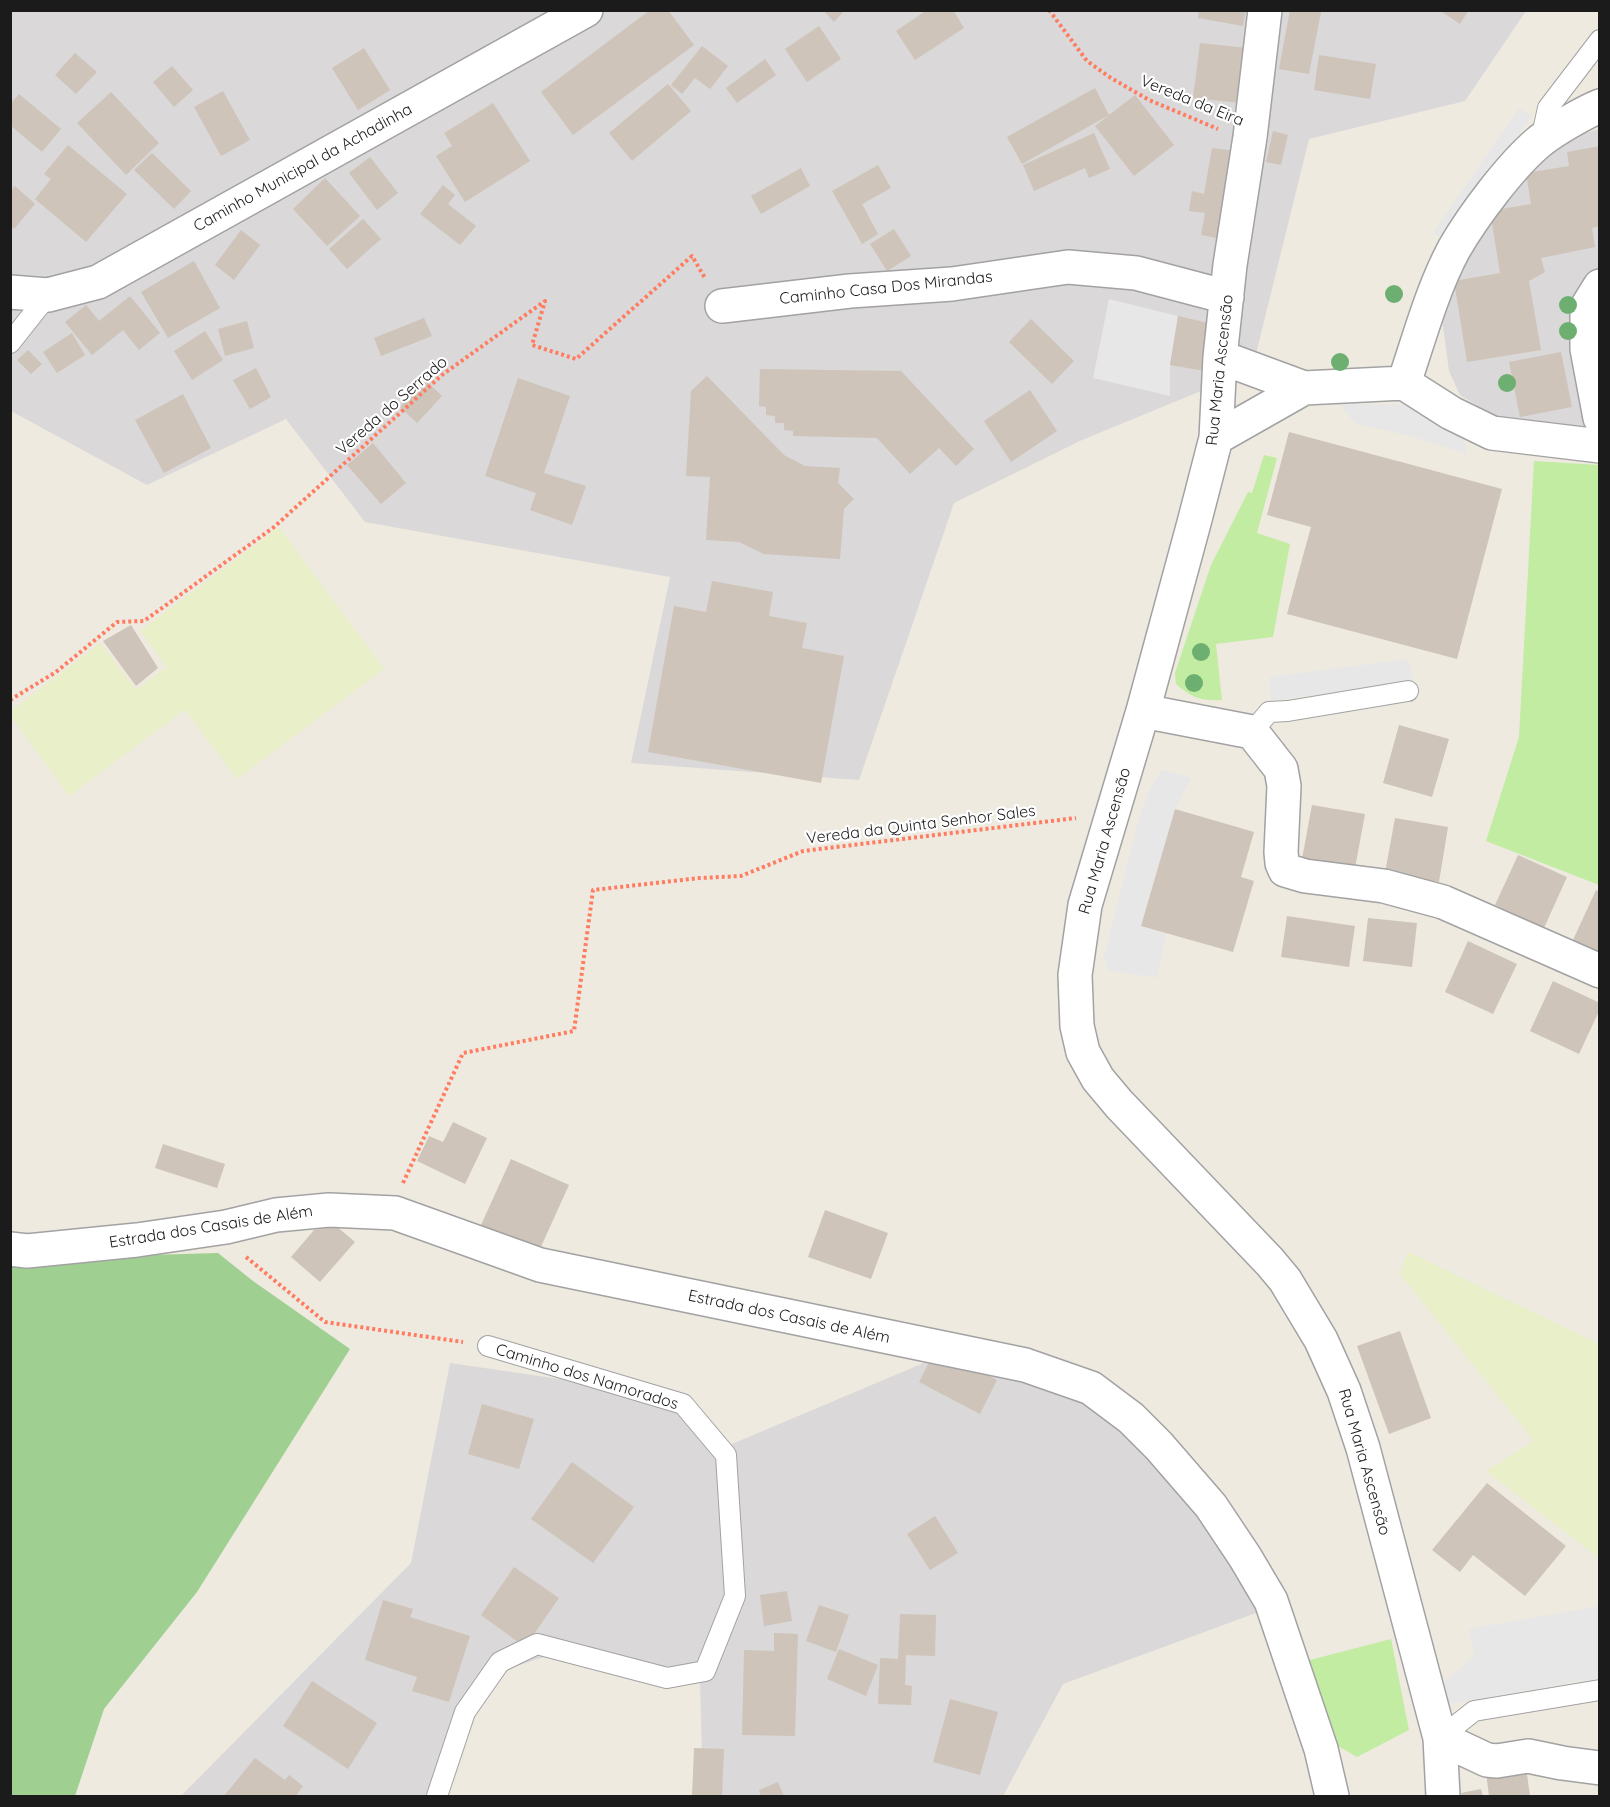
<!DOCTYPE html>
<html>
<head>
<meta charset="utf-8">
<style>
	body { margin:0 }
	#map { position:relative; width:1610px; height:1807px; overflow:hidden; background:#eeeae0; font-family:Quicksand,sans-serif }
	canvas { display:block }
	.frame { position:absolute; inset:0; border:12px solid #1b1b1b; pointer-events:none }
</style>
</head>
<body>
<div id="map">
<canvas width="1610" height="1807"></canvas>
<div class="frame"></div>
</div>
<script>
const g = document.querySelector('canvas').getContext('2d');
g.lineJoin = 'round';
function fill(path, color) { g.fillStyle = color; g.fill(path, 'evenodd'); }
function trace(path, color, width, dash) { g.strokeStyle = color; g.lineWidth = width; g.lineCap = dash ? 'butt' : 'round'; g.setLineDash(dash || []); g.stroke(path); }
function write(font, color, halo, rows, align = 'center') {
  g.font = font + ' Quicksand,sans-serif'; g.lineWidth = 4.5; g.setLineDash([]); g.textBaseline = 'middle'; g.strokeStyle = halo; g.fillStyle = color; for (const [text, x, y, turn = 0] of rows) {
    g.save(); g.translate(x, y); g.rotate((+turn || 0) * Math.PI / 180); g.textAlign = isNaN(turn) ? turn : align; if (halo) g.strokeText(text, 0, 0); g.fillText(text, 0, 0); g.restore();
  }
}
const residential = new Path2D(`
	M10,11H1526L1465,101L1309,139L1252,370L1082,440L954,503L859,780L631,763L670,577L365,522L286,419L147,485L11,411Z
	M1599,129V434L1508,424L1460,395L1449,371L1440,304L1475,229L1521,172L1580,135Z
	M952,1351L1112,1401L1169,1460L1264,1610L1063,1684L1003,1796H703L700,1679L556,1653L504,1670L458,1709L434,1796H181L411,1563L450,1363L587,1383L678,1403L725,1447Z`);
const farmland = new Path2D(`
	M279,527L384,669L237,779L185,710L69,796L11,717V711L100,643L136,690L167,667L140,631Z
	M1408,1252L1599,1344V1558L1486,1471L1534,1441L1400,1274Z`);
const grass = new Path2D(`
	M1264,455L1277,458L1257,533L1290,544L1273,637L1216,644L1222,700C1201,701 1192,698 1176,684L1175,673L1211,565L1248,492L1252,493Z
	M1534,461L1599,465V885L1486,841L1519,737Z
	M1391,1639L1409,1730L1357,1757L1338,1746L1306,1661Z`);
const forest = new Path2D(`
	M218,1253L253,1281L350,1349L197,1592L104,1709L75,1796H11L10,1259Z`);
const parking = new Path2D(`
	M1519,108L1532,116L1446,241L1433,233Z
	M1109,299L1178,316L1170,365V396L1093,378Z
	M1340,403L1411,405L1460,427L1467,454L1410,436L1354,423Z
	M1408,659L1413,681L1271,701L1270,677Z
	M1162,770L1191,778L1175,809L1141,926L1166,934L1157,978L1108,970L1104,957L1139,818L1152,785Z
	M1599,1606V1678L1448,1704L1444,1682L1474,1656L1469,1629Z`);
const building = new Path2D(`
	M650,10H668L694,45L573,135L541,92Z
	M823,10H845L834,22Z
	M927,10H953L964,28L915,60L896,31Z
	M1199,10H1246L1243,26L1198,18Z
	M1290,10L1321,12L1309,74L1279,69Z
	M1439,10H1469L1460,24Z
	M819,26L841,59L807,82L785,49Z
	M1200,43L1247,48L1240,103L1193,98Z
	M702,46L728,66L710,89L695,78L682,94L671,85Z
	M364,48L390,90L358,110L332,68Z
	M75,53L97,72L76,94L55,75Z
	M1319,55L1376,64L1370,99L1314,90Z
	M765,59L776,75L737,103L726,88Z
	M172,66L193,90L174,107L153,82Z
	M668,84L691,111L632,161L609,133Z
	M1095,88L1109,115L1022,164L1007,137Z
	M223,91L250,140L221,156L194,107Z
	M111,92L159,143L126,175L77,123Z
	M19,94L61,129L42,152L10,125V104Z
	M1135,95L1174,145L1134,176L1095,126Z
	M493,103L530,161L465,202L436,156L452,146L444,133Z
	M1273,131L1288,135L1281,165L1266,162Z
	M1094,133L1110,169L1089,178L1085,168L1034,191L1023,165Z
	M68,145L127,194L86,242L35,199L51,179L44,174Z
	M1600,146V226L1592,228L1595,247L1541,258L1545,272L1529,281L1541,350L1467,362L1454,281L1500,273L1490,211L1531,204L1526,173L1569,166L1567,152Z
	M1212,148L1236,151L1221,239L1201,235L1205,213L1189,211L1192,191L1204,194Z
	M152,153L191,191L174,209L134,170Z
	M370,157L398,193L377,210L349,173Z
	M878,165L891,188L862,204L878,234L862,244L832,191Z
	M801,168L810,186L761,214L751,196Z
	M325,178L360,216L327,246L293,209Z
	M443,185L455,195L448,204L476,226L460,245L420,214Z
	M15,186L35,204L14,229L10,226V191Z
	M363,219L381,239L347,269L329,249Z
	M894,229L911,256L887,271L870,244Z
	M241,230L260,245L234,280L215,265Z
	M194,261L220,308L168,338L141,292Z
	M130,296L160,333L139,350L123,330L92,355L65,322L86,305L99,321Z
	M1178,316L1208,323L1205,371L1170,365Z
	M424,318L432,336L381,356L374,338Z
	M1031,319L1074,361L1052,384L1009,342Z
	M247,321L254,348L225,356L218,329Z
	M205,331L223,360L192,380L174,351Z
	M72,333L85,355L57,373L43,352Z
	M28,350L42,364L31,374L17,360Z
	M1561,352L1572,407L1520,417L1509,362Z
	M256,368L271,397L250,409L233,380Z
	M760,369L901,371L974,449L956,466L939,448L910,474L877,438L793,436V431L784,430V423H775V416L766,415V407L759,406Z
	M707,376L784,455L805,466L840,468L838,483L854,499L844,509L840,559L764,554L739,542L706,540L710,477L686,476L691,391Z
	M518,378L570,396L544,473L586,486L572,525L530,510L536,493L485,476Z
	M425,380L442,396L417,423L400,407Z
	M1030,390L1057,431L1011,462L984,421Z
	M183,394L211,448L164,473L135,420Z
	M1289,432L1502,489L1457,659L1287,614L1311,527L1267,515Z
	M373,443L406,483L381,504L347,465Z
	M712,581L773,592L769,616L807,623L802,648L844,656L821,783L648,752L674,606L706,612Z
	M131,625L158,668L136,686L103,641Z
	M1399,725L1449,739L1432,797L1383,783Z
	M1312,805L1365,814L1355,868L1302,859Z
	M1175,809L1254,832L1241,877L1254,881L1233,952L1141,926Z
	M1395,818L1448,827L1439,882L1385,873Z
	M1518,855L1567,877L1544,928L1495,905Z
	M1596,890L1600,892V953L1573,940Z
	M1287,916L1355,926L1349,967L1281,957Z
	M1368,918L1417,923L1412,967L1363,961Z
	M1468,941L1517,964L1493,1014L1445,992Z
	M1553,981L1600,1003V1009L1579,1054L1530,1031Z
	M453,1122L487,1138L465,1184L417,1161L429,1136L443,1142Z
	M163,1144L225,1164L217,1188L155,1168Z
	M511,1159L569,1185L539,1251L481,1225Z
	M825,1210L888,1233L871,1279L808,1257Z
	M336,1226L355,1242L320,1282L291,1257L314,1230Z
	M1400,1331L1431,1418L1389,1434L1357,1346Z
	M936,1349L997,1380L980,1414L919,1382Z
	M482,1404L534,1419L519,1469L468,1454Z
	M572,1462L634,1507L593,1563L531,1519Z
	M1487,1483L1566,1546L1525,1596L1473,1555L1460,1572L1432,1550Z
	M935,1516L958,1553L930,1570L907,1534Z
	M514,1567L559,1598L525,1647L481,1615Z
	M787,1591L792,1621L764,1626L760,1595Z
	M383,1600L413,1609L410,1617L470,1636L449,1702L412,1691L417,1677L365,1660Z
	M819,1605L849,1615L836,1652L806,1641Z
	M900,1614L936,1615L935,1656L906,1655L905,1685L912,1686L911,1705L878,1704L880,1658L898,1659Z
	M774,1633L798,1634L795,1736L742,1735L744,1650L774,1651Z
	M839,1649L878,1665L866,1696L827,1679Z
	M312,1681L377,1723L348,1769L283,1726Z
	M950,1699L998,1712L980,1775L933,1762Z
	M694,1748L724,1749L722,1796H692Z
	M255,1758L285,1780L289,1775L303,1786L296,1796H224Z
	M1526,1767L1530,1796H1489L1486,1773Z
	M778,1782L784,1796H761L759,1790Z
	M1481,1789L1483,1796H1462L1461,1793Z`);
const path = new Path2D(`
	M1049,10L1087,61L1111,78L1149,100L1218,129
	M10,700L56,672L117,622L144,621L274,527L442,375L545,301L532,345L576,359L692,256L705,278
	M403,1183L463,1053L574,1031L593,890L700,878L741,876L803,851L1076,818
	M246,1257L325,1322L463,1342`);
const lane = new Path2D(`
	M1541,140L1548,108L1600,40
	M10,343L48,295
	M1252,732L1269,712L1288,711L1408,691
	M1440,1738L1474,1711L1600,1690
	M437,1796L465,1712L500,1662L537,1644L667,1678L705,1671L735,1596L726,1455L683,1404L488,1346`);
const street = new Path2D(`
	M1265,10L1250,137L1230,265L1220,357L1216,438L1194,523L1143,711L1085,905L1075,975L1077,1026L1083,1052L1098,1079L1119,1104L1270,1262L1285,1280L1321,1340L1344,1391L1363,1448L1440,1738L1443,1796
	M1600,106C1583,113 1554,130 1540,141C1511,165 1473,216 1454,249C1432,290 1419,339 1404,383L1451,413L1492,433L1600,446
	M1600,286L1587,307V349L1600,418
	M10,292L48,295L98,282L586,10
	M722,306L850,291L952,284L1068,267L1136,273L1227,297
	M1220,357L1304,388L1404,383
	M1216,438L1304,388
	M1143,711L1252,732L1281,769L1284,786L1281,852L1282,863L1285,870L1305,876L1384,886L1443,902L1600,971
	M10,1249L27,1251L137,1240L226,1227L276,1215L329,1210L395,1213L540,1265L1025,1365L1091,1388L1131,1418L1159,1446L1211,1506L1245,1557L1271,1601L1321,1749L1332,1796
	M1440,1738L1487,1760L1497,1761L1528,1756L1562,1763L1600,1768`);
const trees = [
	[1394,294],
	[1568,305],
	[1568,331],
	[1340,362],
	[1507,383],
	[1201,652],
	[1194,683]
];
const streetNames = [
	["Vereda da Eira",1192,101,22],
	["Caminho Municipal da Achadinha",303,168,-29],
	["Caminho Casa Dos Mirandas",886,288,-6],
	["Rua Maria Ascensão",1220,370,-84],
	["Vereda do Serrado",392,406,-41],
	["Vereda da Quinta Senhor Sales",921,825,-7],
	["Rua Maria Ascensão",1105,841,-74],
	["Estrada dos Casais de Além",211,1227,-9],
	["Estrada dos Casais de Além",789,1317,12],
	["Caminho dos Namorados",587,1377,17],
	["Rua Maria Ascensão",1364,1462,74]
];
fill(residential, '#dad8d8');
fill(farmland, '#e9efc9');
fill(grass, '#c1eca1');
fill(forest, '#9fd092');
fill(parking, '#e7e7e7');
fill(building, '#cec4b9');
trace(lane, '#a2a2a2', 22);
trace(street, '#a2a2a2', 36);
trace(path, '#ff7c60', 4, [3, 3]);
trace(lane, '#fff', 20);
trace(street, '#fff', 33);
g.fillStyle = '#6daf71';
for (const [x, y] of trees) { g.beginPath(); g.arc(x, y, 9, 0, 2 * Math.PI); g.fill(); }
write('16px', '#1b1b1b', '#fff', streetNames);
</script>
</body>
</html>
